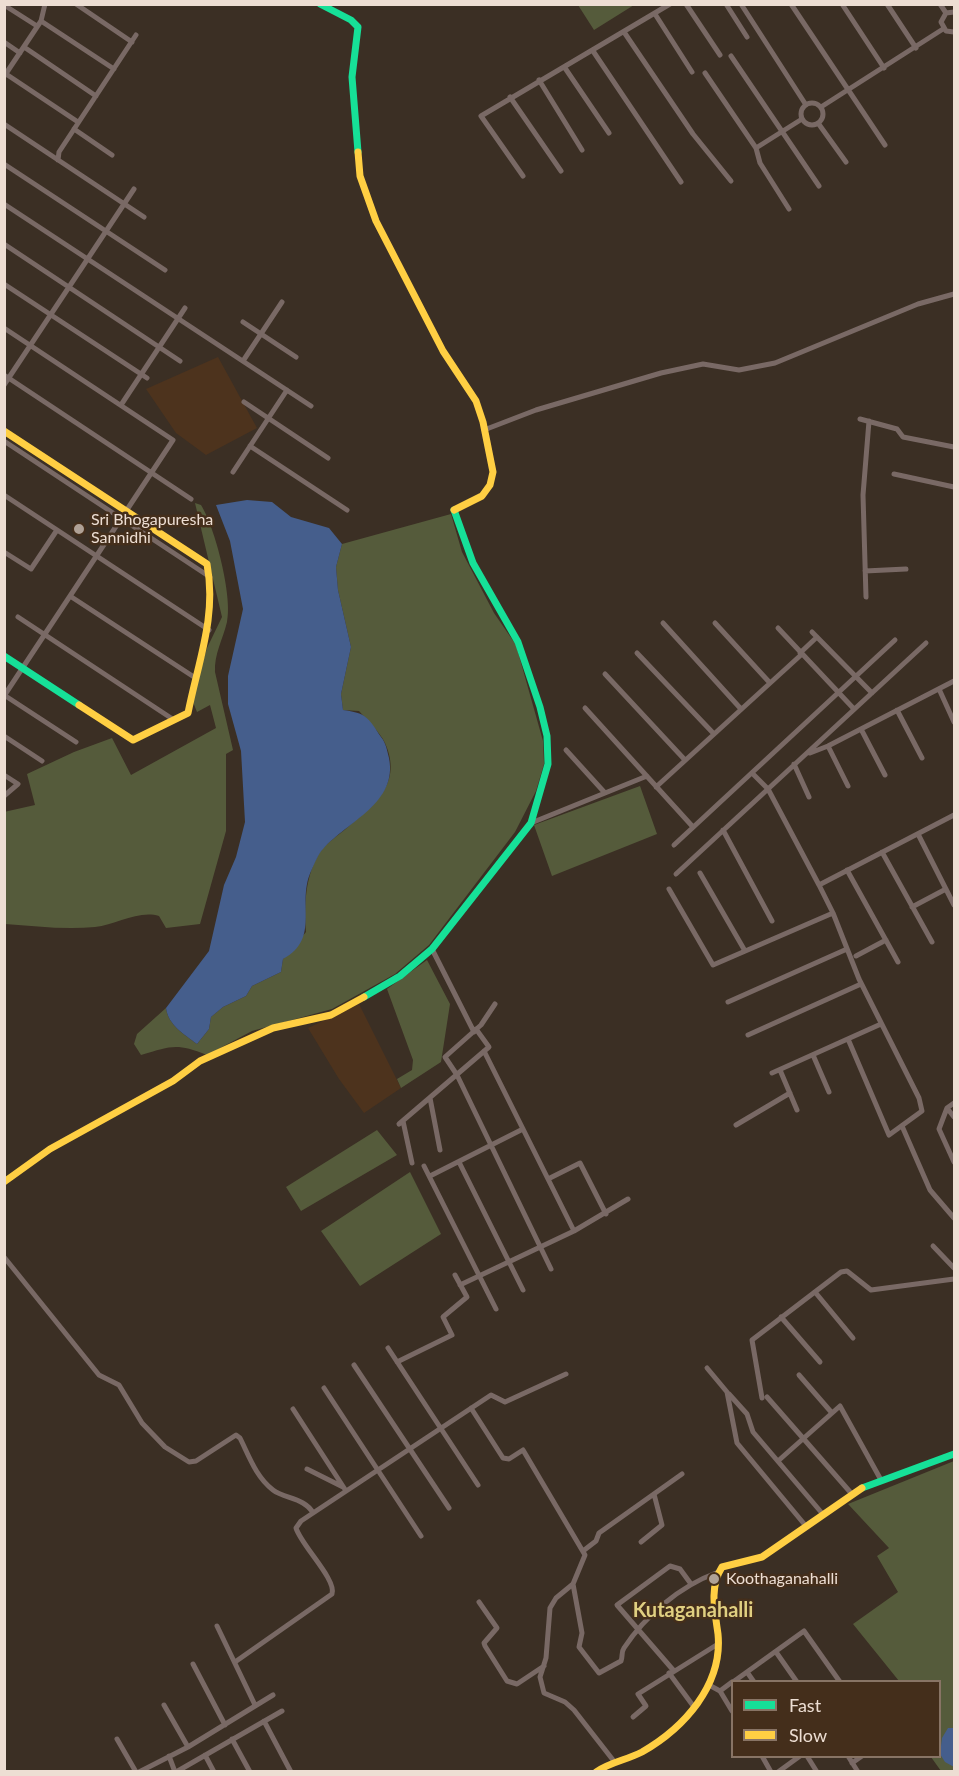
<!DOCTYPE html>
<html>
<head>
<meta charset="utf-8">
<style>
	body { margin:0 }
	#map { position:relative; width:959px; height:1776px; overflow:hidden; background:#3b2f24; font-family:Lato,sans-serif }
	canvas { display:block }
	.frame { position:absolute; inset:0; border:6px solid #edded3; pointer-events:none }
	.legend { position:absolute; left:731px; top:1680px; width:210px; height:78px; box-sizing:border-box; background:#442e1b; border:2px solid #887465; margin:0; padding:8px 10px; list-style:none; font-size:18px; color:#edded3 }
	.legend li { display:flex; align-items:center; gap:12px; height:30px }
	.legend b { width:30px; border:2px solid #887465 }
</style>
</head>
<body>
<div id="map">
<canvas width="959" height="1776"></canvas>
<div class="frame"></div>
<ul class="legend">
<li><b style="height:8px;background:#16e098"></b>Fast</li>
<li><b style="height:8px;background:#ffcf43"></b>Slow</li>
</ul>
</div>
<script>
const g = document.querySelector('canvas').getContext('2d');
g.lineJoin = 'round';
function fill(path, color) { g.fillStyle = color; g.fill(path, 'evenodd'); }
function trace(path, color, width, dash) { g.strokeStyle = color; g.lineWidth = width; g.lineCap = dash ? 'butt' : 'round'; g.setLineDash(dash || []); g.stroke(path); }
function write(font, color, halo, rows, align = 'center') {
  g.font = font + ' Lato,sans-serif'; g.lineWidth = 5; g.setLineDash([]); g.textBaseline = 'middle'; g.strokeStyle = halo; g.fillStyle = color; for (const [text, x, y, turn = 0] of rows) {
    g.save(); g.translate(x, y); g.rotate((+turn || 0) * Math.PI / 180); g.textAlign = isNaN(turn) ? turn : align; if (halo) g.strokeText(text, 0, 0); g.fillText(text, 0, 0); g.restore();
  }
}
const built = new Path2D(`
	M218,357L257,428L206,455L176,433L146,389Z
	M359,1004L401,1088L364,1113L339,1079L308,1028Z`);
const green = new Path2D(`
	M578,5H634L594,30Z
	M195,503L201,505C215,527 233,597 227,622C223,639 214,654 215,672L233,750L226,754V831L200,924L166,928L159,916C138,910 116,925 95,927C65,930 34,926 5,924L4,812L35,805L27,774L74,752L112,738L131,775L216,728L210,705L197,712L193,702L197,681L207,648L222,617Z
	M451,514L462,552L494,613L516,645L543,741L544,764L536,791L515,832L429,945L395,974L332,1009L252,1031L207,1055C176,1043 172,1046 141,1055L134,1044L137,1034L166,1008C168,1025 184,1034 197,1044L209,1029L211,1017L223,1007L246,996L252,986L281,972L283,959L306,932C304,905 305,876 320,852C326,843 339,835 348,827C375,804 403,783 385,743C380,732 367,720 359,711L343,710L341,694L351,647L338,590L336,567L342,544Z
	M640,786L657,834L552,876L534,825Z
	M427,960L450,1004L441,1062L401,1088L397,1079L412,1070L413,1060L387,989Z
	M377,1130L397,1155L301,1211L286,1187Z
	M410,1172L441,1234L360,1286L321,1231Z
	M954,1461V1771H941L931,1757L940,1756V1682L899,1681L853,1624L898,1592L877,1556L889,1548L848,1504Z`);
const water = new Path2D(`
	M247,500L272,502L291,517L329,528L342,544L336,567L338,590L351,647L341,694L343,710C366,713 368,717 381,737C386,743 387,750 389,758C398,803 348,821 323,849C318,854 315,863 312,869C295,903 322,938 283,959L281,972L252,986L246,996L223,1007L211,1017L209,1029L197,1044C184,1034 168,1025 166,1008L209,951L224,885L236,857L245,822L241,751L228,704V676L243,609L230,541L216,505Z
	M948,1728H954V1767L945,1762L940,1754L942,1738Z`);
const street = new Path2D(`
	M76,4L132,42
	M686,4L720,55
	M726,4L747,37
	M741,4L806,105
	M791,4L885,145
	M842,4L884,68
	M887,4L916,48
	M940,4L946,13
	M4,5L37,26
	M954,12L946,13L941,22L946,31L954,32
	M655,14L692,72
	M41,21L114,69
	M624,32L693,134L731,181
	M4,42L20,53
	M24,47L96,96
	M593,51L681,182
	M731,56L819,186
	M565,68L609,133
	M705,73L756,148L760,163L789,209
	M6,74L78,122
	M5,75L41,21L45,4
	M539,80L582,150
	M510,97L561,171
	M801 114a11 11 0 1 1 22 0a11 11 0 1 1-22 0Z
	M821,107L943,29
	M818,123L846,162
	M4,124L144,217
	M74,129L112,155
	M756,148L802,119
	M58,160L59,152L136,35
	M4,164L165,270
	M523,176L481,116L670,4
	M4,204L311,406
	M4,244L180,361
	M4,284L147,378
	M243,322L296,357
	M4,328L173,440L4,696
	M243,361L282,302
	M4,375L191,499
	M4,385L134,189
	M244,402L328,458
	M121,405L185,308
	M860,419L897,429L903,437L954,447
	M484,430L536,410L661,373L703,364L739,370L775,363L918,304L954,294
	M4,441L210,577
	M250,446L347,510
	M233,472L287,390
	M894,474L954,487
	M4,495L209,630
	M4,552L31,569L57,530
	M865,571L906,569
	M70,596L194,677
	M866,597L863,495L869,421
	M18,617L174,720
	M663,623L741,709
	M715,623L770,683
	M778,628L854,709
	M812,632L872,693
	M637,653L714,734
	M800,653L817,637
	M605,674L685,760
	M939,689L954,722
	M4,695L76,742
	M585,708L693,827
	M897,710L922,758
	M861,729L885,775
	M4,736L42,761
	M828,746L848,786
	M566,750L605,793
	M810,753L828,746L954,681
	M794,764L809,797
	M752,773L768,789L819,885L833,913L859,979L919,1098L922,1111L889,1135L848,1039
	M4,775L18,784L4,796
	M656,787L802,654
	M531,823L647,776
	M723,830L772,921
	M918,834L954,905
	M674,845L895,640
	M882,852L932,942
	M847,870L898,962
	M700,873L745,951
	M676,874L926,643
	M819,885L954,815
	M669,889L713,965L833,913
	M912,907L946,889
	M432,949L474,1032
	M856,956L886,940
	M728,1002L847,949
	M495,1004L481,1025L445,1057L457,1075L551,1269
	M748,1035L861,984
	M484,1051L574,1231
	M813,1055L829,1092
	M780,1070L797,1110
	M772,1073L881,1024
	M430,1098L440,1150
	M954,1103L947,1108L939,1129L954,1162
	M947,1108L954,1117
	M403,1121L412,1163
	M399,1124L489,1047L476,1029
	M736,1125L790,1093
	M902,1126L930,1190L954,1218
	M459,1162L523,1290
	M424,1166L496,1309
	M430,1176L523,1129
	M548,1179L580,1163L606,1214
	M933,1246L954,1268
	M4,1257L99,1375L119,1385L142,1423L165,1447L189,1462L196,1461L236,1435L240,1438C249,1456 256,1477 273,1490C285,1499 305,1498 313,1513
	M460,1285L574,1231L628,1199
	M815,1292L853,1338
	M781,1317L820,1362
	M388,1348L478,1485
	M397,1362L452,1335L443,1317L467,1297L455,1275
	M354,1365L449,1508
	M707,1368L727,1392L737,1443L805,1525
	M799,1375L832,1413
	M324,1388L421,1536
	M729,1394L747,1414L753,1432L821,1512
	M767,1397L851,1493
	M762,1398L752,1340L841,1272L847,1271L871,1290L954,1279
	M471,1408L503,1458L509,1459L523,1450L585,1555L573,1584L556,1598L550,1608L546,1658L540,1677L544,1693L565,1702L574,1710L613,1760
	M293,1409L346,1491
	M778,1461L840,1406L881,1480
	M307,1469L343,1487
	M641,1542L662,1525L654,1494
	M583,1551L596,1541L599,1533L682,1474
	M573,1584L582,1633L579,1647L599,1673L621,1661C623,1656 621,1652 624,1648C645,1616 680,1586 716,1573
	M479,1602L497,1628L484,1643L485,1646L507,1681L517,1684L544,1666
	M217,1626L255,1705
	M776,1652L797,1682
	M235,1662L332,1594C337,1580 301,1545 296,1528L301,1521L491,1395L505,1402L566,1374
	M193,1664L225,1725
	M674,1671L617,1605L670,1566L680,1569L691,1584
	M747,1672L754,1682
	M669,1673L694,1707
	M733,1682L804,1631L840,1682
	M709,1685L720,1691L732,1711
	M720,1691L732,1682
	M164,1705L188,1747
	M633,1717L646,1706L638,1694L718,1644
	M264,1721L291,1772
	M117,1739L136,1772
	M232,1739L250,1772
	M205,1755L214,1772
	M169,1756L175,1772
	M762,1756L771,1772
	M807,1756L817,1772
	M848,1756L858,1772
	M852,1763L862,1756
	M139,1772L188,1747L273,1695
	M176,1772L282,1711
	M778,1772L800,1756`);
const fast = new Path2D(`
	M320,4L351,20L358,27L352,77L358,152
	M4,656L79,705
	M364,997L400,976L432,949L531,823L548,764L547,736L540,707L518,642L473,563L454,510
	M862,1488L954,1454`);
const slow = new Path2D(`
	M358,152L360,176L376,221L443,351L476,401L483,422L493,472L490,485L482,496L454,510
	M4,431L207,564C217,616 198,662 188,713L133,740L79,705
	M4,1182L50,1149L173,1081L200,1061L273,1028L331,1015L364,997
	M596,1772C610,1762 627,1760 642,1752C684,1728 723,1685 718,1634C715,1612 709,1587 722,1567L762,1557L862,1488`);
const markers = [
	[79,529,6,"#afa196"],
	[714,1579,6,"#afa196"]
];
const poiNames = [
	["Sri Bhogapuresha",91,520],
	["Sannidhi",91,538],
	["Koothaganahalli",726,1579]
];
const quarterNames = [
	["Kutaganahalli",693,1611]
];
fill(built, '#4d331d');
fill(green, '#555b3b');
fill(water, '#455e8c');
trace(street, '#796965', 5);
trace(fast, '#16e098', 7);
trace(slow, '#ffcf43', 7);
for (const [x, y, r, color] of markers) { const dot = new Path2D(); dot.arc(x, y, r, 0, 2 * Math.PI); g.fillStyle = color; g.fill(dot); trace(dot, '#442e1b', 2); }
write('16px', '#edded3', '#442e1b', poiNames, 'left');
write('bold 20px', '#e0cf81', '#442e1b', quarterNames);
</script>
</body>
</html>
